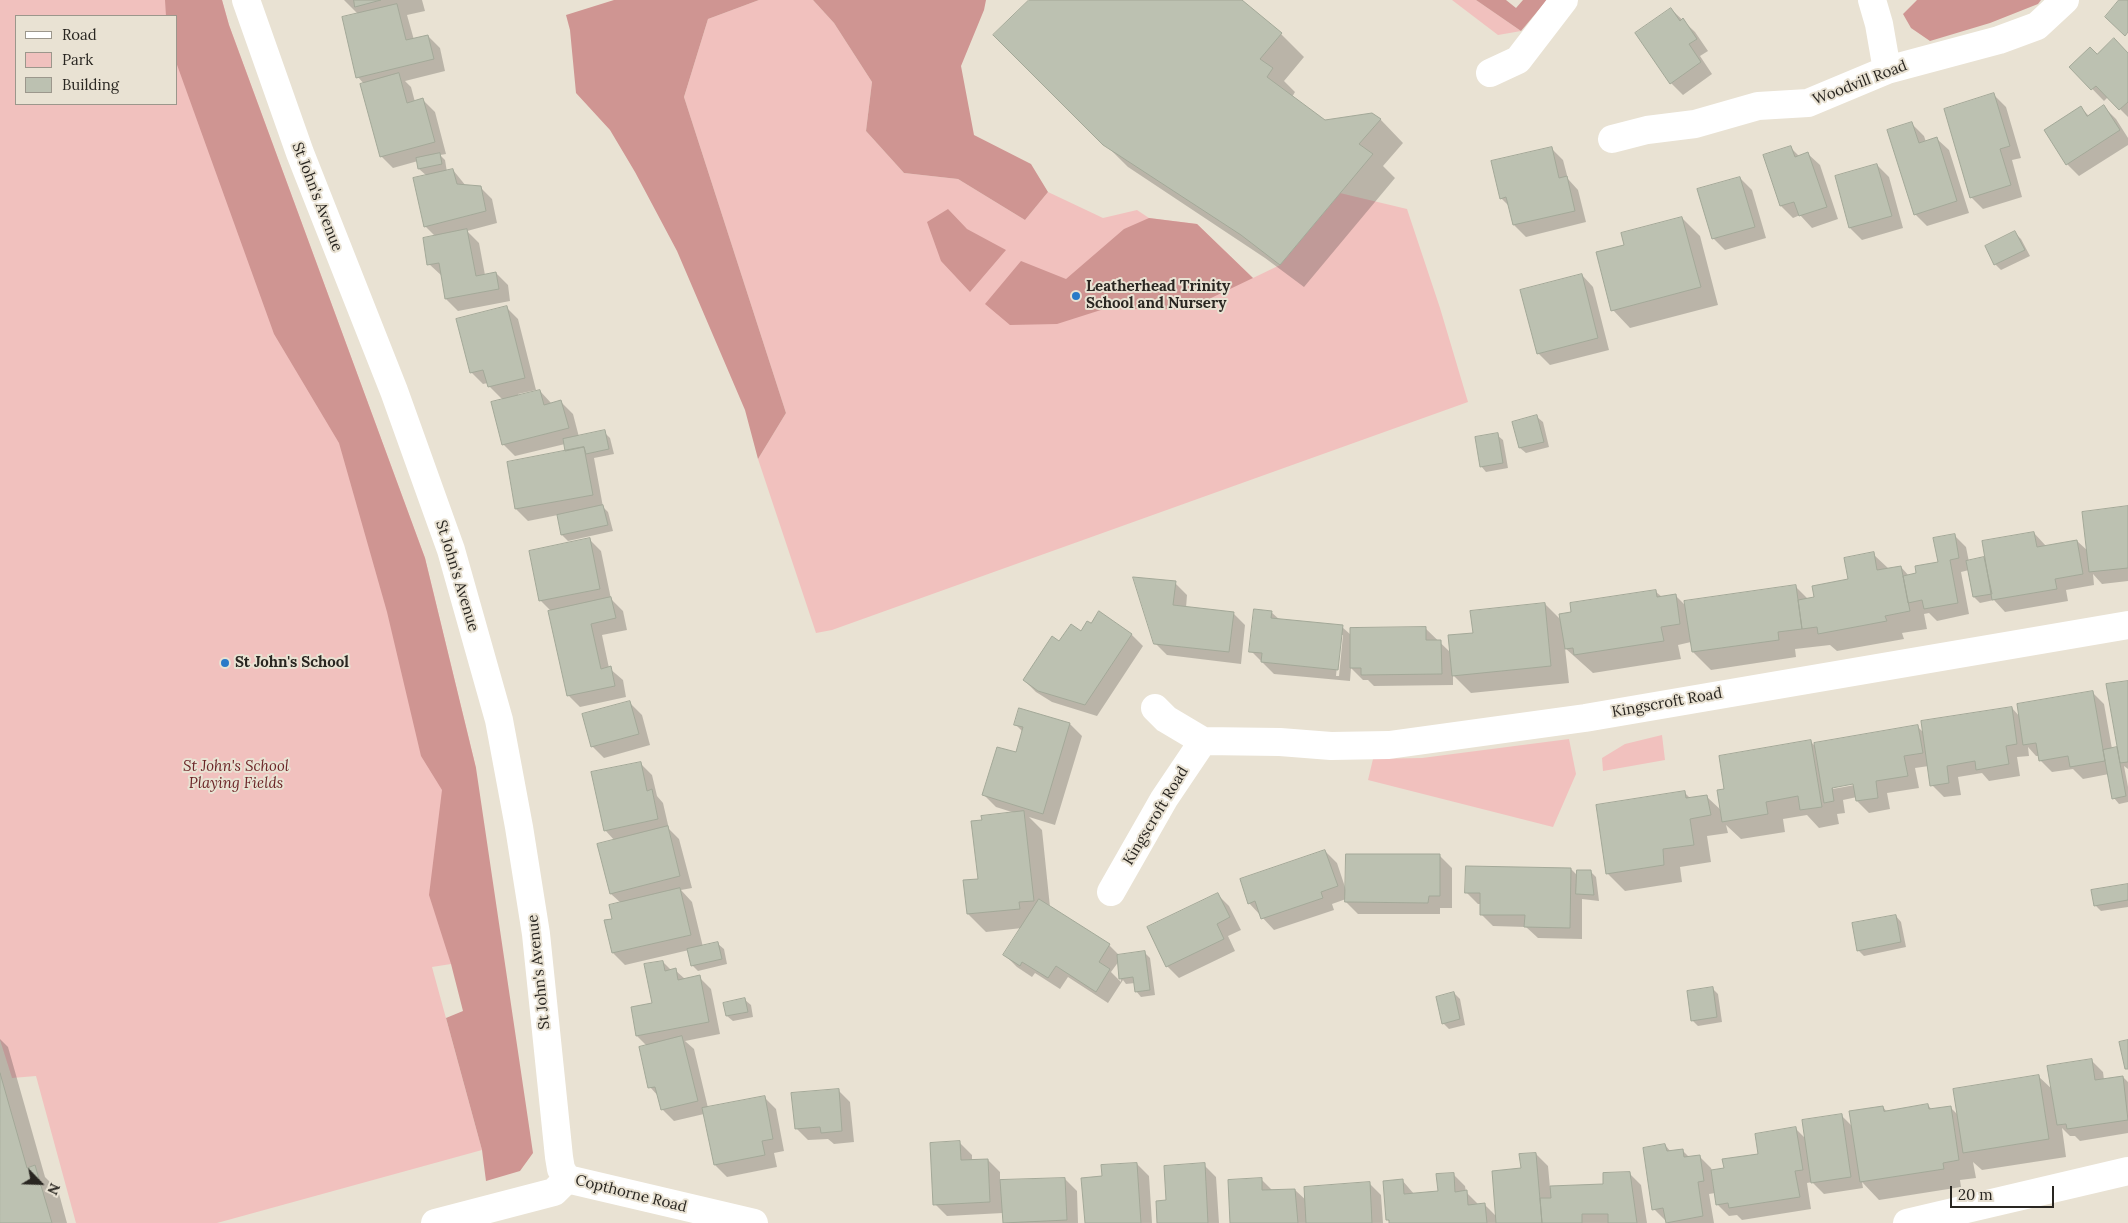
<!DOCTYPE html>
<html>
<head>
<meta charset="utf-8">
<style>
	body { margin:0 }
	#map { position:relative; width:2128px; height:1223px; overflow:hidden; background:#e9e2d3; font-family:Lora,serif }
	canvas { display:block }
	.legend { position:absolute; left:15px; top:15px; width:162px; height:90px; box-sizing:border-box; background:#e9e2d3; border:1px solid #9c978c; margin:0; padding:6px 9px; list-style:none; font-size:15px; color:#292621 }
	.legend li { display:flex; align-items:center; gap:10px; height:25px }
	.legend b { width:25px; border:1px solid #9c978c }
	.north { position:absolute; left:15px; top:1158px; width:50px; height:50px; -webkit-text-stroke:4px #e9e2d3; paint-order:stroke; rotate:114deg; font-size:14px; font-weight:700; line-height:20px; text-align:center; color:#292621 }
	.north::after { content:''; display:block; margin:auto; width:18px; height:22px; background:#292621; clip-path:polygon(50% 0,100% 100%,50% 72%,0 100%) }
	.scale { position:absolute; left:1950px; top:1186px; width:104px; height:22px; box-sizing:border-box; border:2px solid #292621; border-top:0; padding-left:6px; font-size:15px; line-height:18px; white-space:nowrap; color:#292621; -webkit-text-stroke:4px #e9e2d3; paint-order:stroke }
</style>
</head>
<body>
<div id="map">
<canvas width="2128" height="1223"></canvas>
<ul class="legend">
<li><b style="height:6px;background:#fff"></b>Road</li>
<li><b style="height:14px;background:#f1c1be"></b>Park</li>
<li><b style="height:14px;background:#bcc1b1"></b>Building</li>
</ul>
<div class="north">N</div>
<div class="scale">20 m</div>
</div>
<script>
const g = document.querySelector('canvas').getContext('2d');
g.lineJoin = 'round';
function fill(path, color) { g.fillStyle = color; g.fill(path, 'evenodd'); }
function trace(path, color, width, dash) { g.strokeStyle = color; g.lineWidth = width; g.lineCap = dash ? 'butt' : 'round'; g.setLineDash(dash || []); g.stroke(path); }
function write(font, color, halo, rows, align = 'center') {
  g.font = font + ' Lora,serif'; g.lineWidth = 4; g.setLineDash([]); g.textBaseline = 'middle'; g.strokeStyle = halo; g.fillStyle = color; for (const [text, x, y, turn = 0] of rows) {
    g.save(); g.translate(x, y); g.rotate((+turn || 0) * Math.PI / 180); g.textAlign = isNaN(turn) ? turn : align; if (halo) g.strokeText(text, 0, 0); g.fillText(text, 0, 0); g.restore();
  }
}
const green = new Path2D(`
	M0,0H222L229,25L425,558L476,768L451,964L432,967L482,1150L217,1223H76L36,1076L12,1078L0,1040ZM16,16H176V104H16Z
	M759,0H813L834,23L872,82L866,131L904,173L958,179L1025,220L1048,192L1103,218L1137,210L1149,218L1197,224L1253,278L1280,265L1340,193L1407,209L1440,308L1468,402L832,630L816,633L758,459L786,413L684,97L708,19Z
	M1452,0H1476L1521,31L1498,35Z
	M1662,735L1665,760L1603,771L1602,758L1625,744Z
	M1569,739L1576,774L1553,827L1368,780L1373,759L1422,758Z`);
const forest = new Path2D(`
	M165,0H222L229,25L425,558L476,768L533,1153L520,1171L486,1181L482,1150L446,1018L463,1011L451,964L429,895L442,790L421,756L387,612L339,443L274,334L176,62V16H166Z
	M614,0H759L708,19L684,97L786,413L758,459L745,410L677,251L635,172L610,130L576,93L570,30L566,15Z
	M813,0H986L984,10L961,66L974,135L1031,164L1048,192L1025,220L958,179L904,173L866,131L872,82L834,23Z
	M1476,0H1506L1516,8L1523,0H1547L1521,31Z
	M1917,0H2041L2038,4L1990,23L1930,41L1911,28L1903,14Z
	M948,209L967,229L1006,250L970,292L941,261L927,222Z
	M1149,218L1197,224L1253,278L1188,309H1104L1057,324L1010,325L985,304L1021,261L1066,279L1124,229Z`);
const shadow = new Path2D(`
	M344,0H422L425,11L407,15L414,40L428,36L440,48L445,71L405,81L411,87L415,102L423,100L435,112L446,154L440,155L445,160L447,172L453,170L466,186L480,187L492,199L497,223L467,231L479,243L485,275L496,273L508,285L510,301L458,311L446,299L442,276L429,264L436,237L425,226L427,176L419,169L418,161L393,168L381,156L364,84L358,77V14Z
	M1031,0H1240L1281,34L1304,57L1284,81L1295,92L1292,97L1324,122L1372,114L1381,120L1403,143L1383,166L1395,178L1304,287L1265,258L1128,167L995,35Z
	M1671,9L1695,32L1708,51L1700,56L1712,74L1683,95L1671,83L1636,34Z
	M2128,54V117L2108,97L2104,101L2071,67L2098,56Z
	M1994,95L2006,107L2021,158L2012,160L2022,197L1983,209L1971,197Z
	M2104,107L2116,119L2128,138V145L2079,176L2067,164L2081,108L2089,116Z
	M1912,124L1924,136L1926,142L1937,139L1949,150L1969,213L1927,226L1915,214Z
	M1790,147L1799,156L1808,154L1820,165L1838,219L1812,228L1800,215L1793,218L1781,206Z
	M1551,148L1563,160L1568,179L1578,190L1586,222L1526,237L1514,225L1510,207L1501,198Z
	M1877,165L1889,177L1903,228L1862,240L1850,228L1836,177Z
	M1740,178L1752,190L1766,238L1725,250L1713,238Z
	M1682,218L1700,236L1718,305L1630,328L1613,310L1625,246Z
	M2015,233L2021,239L2030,256L2001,270L1995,264Z
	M1582,275L1593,287L1609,350L1550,365L1538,353Z
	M506,307L518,319L536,390L518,394L519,396L540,391L552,404L561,402L573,414L579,437L604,432L610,438L614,454L594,458L603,507L608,512L613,531L568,541L562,535L558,515L528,521L516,509L508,463L567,452L565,444L515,456L503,444V400L489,386L488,383L483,384L471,372Z
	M1537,417L1543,422L1549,447L1526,453L1520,448L1514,423Z
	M1497,435L1503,440L1508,468L1486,472L1481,466Z
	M2128,508V581L2102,584L2093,574L2094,585L2066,590L2068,601L2005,612L1994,600L1980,603L1974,597L1969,570L1961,572L1969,614L1937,621L1929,613L1924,614L1927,629L1902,633L1904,639L1837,651L1830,645L1795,649L1796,657L1711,670L1693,652L1691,642L1678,645L1681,659L1593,673L1565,648L1569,683L1471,693L1453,675V685L1374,686L1368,680H1363L1351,668L1350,681L1274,674L1251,651L1271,612L1280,620L1342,627L1351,635L1425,628L1450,652L1474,634L1545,604L1562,621L1655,591L1662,597L1675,595L1686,606L1795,586L1808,599L1816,598L1850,580L1873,554L1889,569L1901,567L1909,576L1917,574L1940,562L1954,535L1966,547L1969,562L1984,558L1987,561L2034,533L2046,546L2077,541L2088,551ZM1340,635H1343L1339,676H1336Z
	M589,539L601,551L611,599L623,611L627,630L602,635L609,668L623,680L626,697L580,707L568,695L552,612L540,600Z
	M1175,583L1187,595L1186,608L1233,613L1245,625L1241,664L1167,655L1155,643Z
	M1081,632L1131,634L1143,646L1097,716L1052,702L1036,692L1024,680L1060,643Z
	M2128,682V769L2124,766L2128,787V802L2119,804L2114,798L2109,774L2083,779L2073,769L2052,772L2040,760V756H2036L2028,747L2029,756L2017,757L2020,776L1989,781L1982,773L1958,777L1961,795L1944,797L1932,785L1929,766L1915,768L1919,788L1887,793L1890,809L1869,813L1857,801V797L1843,800L1845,813L1837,814L1839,824L1819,828L1807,815L1783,819L1785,832L1741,839L1726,825L1728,833L1707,836L1711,862L1680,867L1682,882L1625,891L1607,873L1685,793L1691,799L1707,797L1722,811L1726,790L1811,742L1816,747L1918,727L1924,733L2012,708L2020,717L2092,692L2104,704L2112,749L2117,748L2119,751ZM1859,782L1860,784L1833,789V787Z
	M630,703L642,715L650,745L604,758L592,746Z
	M1015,724H1070L1082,736L1055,825L1029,817L1042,830L1050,907L1109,945L1120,956L1144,952L1150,958L1155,995L1141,997L1136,991L1135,983L1126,984L1123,980L1108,1003L1068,977L1060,989L1035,973L1032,977L1017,967L1005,955L1022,928L986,932L968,914L979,880L1015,813L996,807L984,795L1016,754L1023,732ZM1119,961L1121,982L1111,972Z
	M640,763L652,775L657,796L663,803L669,829L679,839L692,888L681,890L692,902L703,947L718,944L724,949L727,964L698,971L692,965L689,950L625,965L613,953V920L621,903L611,894L615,841L605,830Z
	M1325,851L1337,863L1346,890L1440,856L1452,868V908H1440V914H1358L1346,902V899L1332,904L1334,910L1274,930L1249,903Z
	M1571,869L1578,876L1590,871L1596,877L1599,901L1582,899V939L1538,938L1526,927L1493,926L1481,914V904H1478L1466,892Z
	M2128,885V907L2101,911L2096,906Z
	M1217,894L1229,906L1241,930L1228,936L1235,951L1179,978L1167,966Z
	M1896,916L1901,922L1906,947L1864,956L1858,950Z
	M663,962L671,970H675L685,979L699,977L711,989L720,1034L685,1041L694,1049L708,1108L764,1097L776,1109L784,1151L774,1153L777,1167L727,1177L715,1165L704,1114L674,1121L662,1109L659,1097L650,1087L647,1046L637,1036L632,1008L653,1004Z
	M1713,989L1718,994L1722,1022L1698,1026L1692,1020Z
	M1454,993L1460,999L1465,1025L1449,1029L1443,1023Z
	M745,1000L751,1005L753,1017L733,1021L727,1016Z
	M0,1039L8,1047L45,1177L58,1190L67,1223H0Z
	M2091,1060L2103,1072L2104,1080L2123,1077L2128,1082V1133L2080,1141L2075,1136H2070L2062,1128L2066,1157L1982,1170L1973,1162L1976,1178L1960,1180L1961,1187L1879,1200L1862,1182L1863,1188L1824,1194L1812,1182L1807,1183L1811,1209L1742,1220L1737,1215L1729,1216L1717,1204L1715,1193L1709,1194L1714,1223H1668L1654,1209L1665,1145L1671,1152L1682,1150L1690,1158L1699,1156L1711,1168L1712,1171L1725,1169L1760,1155L1796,1129L1806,1139L1841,1115L1853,1127L1883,1107L1887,1112L1928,1105L1932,1110L1950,1107L1958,1115L2038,1076L2053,1090Z
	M838,1090L850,1102L854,1142L834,1144L828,1139L808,1140L796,1128Z
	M960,1143L972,1155V1161L988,1160L1000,1172V1182L1065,1179L1077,1191L1078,1223H1004L1003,1213L947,1216L935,1204Z
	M1536,1154L1548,1166L1550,1188L1604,1186L1629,1173L1641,1185L1647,1223H1391L1387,1219L1402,1180L1414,1194L1439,1192L1453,1174L1465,1186L1466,1192L1479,1205H1485L1497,1217L1522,1169Z
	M1137,1164L1149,1176L1152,1223H1086L1103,1178Z
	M1204,1165L1216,1177L1219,1223H1158L1167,1201Z
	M1261,1179L1273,1191L1295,1190L1307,1201L1369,1183L1381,1195L1383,1223H1232Z`);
const building = new Path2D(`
	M354,0H381L355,7Z
	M1029,0H1242L1282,33L1260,59L1273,68L1267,77L1325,120L1372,113L1381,119L1359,144L1373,154L1280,265L1241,235L1103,145L993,35Z
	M2119,0H2128V32L2125,36L2105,17Z
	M397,4L406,40L428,35L434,59L356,78L342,17Z
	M1671,8L1680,21L1683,18L1697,39L1689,44L1701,62L1670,84L1635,33Z
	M2114,38L2128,53V102L2119,110L2096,86L2091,90L2069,67L2090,47L2097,54Z
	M399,73L407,103L423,98L435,142L380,157L360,84Z
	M1994,93L2010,146L2000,149L2011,185L1970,198L1944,109Z
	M2104,105L2120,130L2066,165L2044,130L2081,106L2087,116Z
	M1912,122L1919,143L1937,137L1957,201L1914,215L1887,130Z
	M1791,146L1795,157L1808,152L1827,207L1799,216L1794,202L1780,206L1763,155Z
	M1552,147L1559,178L1567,176L1575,211L1513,225L1506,197L1500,199L1491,161Z
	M440,153L442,164L418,169L416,158Z
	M1877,164L1892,216L1849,228L1835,176Z
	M453,169L457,184L481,186L486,211L424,227L413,178Z
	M1740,177L1755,227L1712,239L1697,189Z
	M1682,217L1701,287L1611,311L1596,252L1624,245L1621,233Z
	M467,229L476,276L496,272L499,289L445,299L439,263L427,265L423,238Z
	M2015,231L2025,250L1994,265L1985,246Z
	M1582,274L1598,338L1537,354L1520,290Z
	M507,306L525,378L488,387L483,370L470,373L456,319Z
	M540,390L544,405L561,400L569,428L502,445L491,402Z
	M1537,415L1544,442L1519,448L1512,422Z
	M605,430L609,449L586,454L584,447L565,451L563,439Z
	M1498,433L1503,463L1480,467L1475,437Z
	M584,447L593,495L515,509L507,462Z
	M603,505L608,525L561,535L557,515Z
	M2128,506V568L2089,572L2082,512Z
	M2034,532L2037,547L2077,540L2083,574L2055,579L2057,589L1992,600L1982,541Z
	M1955,534L1959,558L1950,560L1958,603L1924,609L1922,600L1908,603L1903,576L1916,573L1915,566L1938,562L1933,538Z
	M590,538L600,589L539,601L529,551Z
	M1874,552L1877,570L1901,566L1910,611L1885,616L1887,621L1818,634L1817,627L1802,629L1798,600L1814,597L1812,586L1848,579L1844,558Z
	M1984,557L1992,594L1973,597L1966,561Z
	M1133,577L1176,581L1173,605L1234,612L1229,652L1154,644Z
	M1796,585L1802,629L1778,632L1779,640L1692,652L1684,601Z
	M1656,590L1657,597L1676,594L1680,624L1661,627L1664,641L1574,655L1573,648L1565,649L1559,614L1571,612L1570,603Z
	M611,597L616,618L591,624L601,669L611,666L615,686L567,696L548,611Z
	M1545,603L1551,666L1452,676L1448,635L1473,633L1470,611Z
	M1254,609L1272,611L1271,618L1343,625L1338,670L1261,662L1262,653L1249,652Z
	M1099,611L1132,634L1085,705L1038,691L1023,680L1052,636L1059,641L1071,624L1081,631L1087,621L1091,623Z
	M1426,627V640H1441L1442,674L1361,675V668H1350V628Z
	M2128,681V762L2120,763L2106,684Z
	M2093,691L2105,761L2070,767L2068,756L2039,761L2036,743L2023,745L2017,704Z
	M630,701L639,734L591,747L582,714Z
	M2012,707L2017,744L2006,746L2009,764L1976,770L1975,761L1947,766L1949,783L1930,786L1921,721Z
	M1019,708L1070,723L1043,814L982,795L997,747L1016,752L1023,727L1014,725Z
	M1918,725L1923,753L1904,756L1908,776L1876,781L1878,798L1856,801L1853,784L1832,788L1834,801L1824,803L1814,743Z
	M1811,740L1822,807L1800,810L1798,796L1766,802L1768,814L1722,822L1717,790L1724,789L1719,756Z
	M2117,747L2126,796L2112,799L2103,750Z
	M641,762L647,791L652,789L658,819L604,831L591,772Z
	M1685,791L1686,798L1707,795L1711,815L1690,819L1694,845L1663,849L1664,865L1606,874L1596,805Z
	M1024,811L1034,901L1019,902L1020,909L967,914L963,880L978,879L971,821L982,820L981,816Z
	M668,826L680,876L610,894L597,844Z
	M1325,850L1338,886L1321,892L1323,898L1261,919L1255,901L1248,904L1240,879Z
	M1346,854H1440V896H1429L1428,903L1345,902Z
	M1466,866L1571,868L1570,928L1524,927L1525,915H1480V893H1465Z
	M1577,870H1591L1594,895L1576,894Z
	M2128,884V900L2094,906L2091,890Z
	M680,888L691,935L612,953L604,920L612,919L609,905Z
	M1218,893L1230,917L1217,924L1224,939L1166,967L1147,927Z
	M1039,899L1110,944L1099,962L1110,969L1096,992L1056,966L1048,978L1022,962L1020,966L1003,955Z
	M1896,915L1901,942L1857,951L1852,923Z
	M718,942L722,959L691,966L687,949Z
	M1145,951L1150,990L1135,992L1133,977L1119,979L1117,955Z
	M663,961L665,971L676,968L678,980L700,975L709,1022L636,1036L631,1007L652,1003L644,964Z
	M1713,987L1717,1017L1691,1021L1687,991Z
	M1454,992L1460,1019L1442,1024L1436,997Z
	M745,998L748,1012L726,1016L723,1003Z
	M682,1036L698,1101L661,1110L655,1087L648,1088L639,1047Z
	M2128,1040V1069H2125L2119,1042Z
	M2092,1059L2095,1080L2123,1076L2128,1120L2067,1129L2066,1124L2057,1125L2047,1066Z
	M0,1073L27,1168L35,1165L52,1223H0Z
	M2039,1075L2049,1139L1963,1153L1953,1089Z
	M839,1089L842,1131L821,1133L820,1127L795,1129L791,1093Z
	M765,1096L773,1139L762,1141L765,1155L714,1165L702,1108Z
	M1928,1104L1929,1109L1951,1106L1959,1160L1943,1163L1944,1169L1860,1182L1849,1111L1883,1106L1884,1111Z
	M1842,1114L1851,1177L1811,1183L1802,1120Z
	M1796,1127L1803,1170L1795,1171L1800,1197L1729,1208L1728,1203L1716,1205L1711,1170L1724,1168L1722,1159L1758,1154L1755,1134Z
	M960,1141L961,1160L988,1159L990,1202L933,1205L930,1143Z
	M1665,1144L1667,1151L1683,1149L1684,1157L1700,1155L1704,1181L1698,1182L1703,1216L1666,1223L1663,1208L1652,1210L1643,1148Z
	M1536,1153L1542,1223H1496L1492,1171L1521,1168L1519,1154Z
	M1137,1163L1141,1223H1085L1081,1178L1102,1176L1101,1165Z
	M1205,1163L1208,1223H1157L1156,1201L1166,1200L1164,1166Z
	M1630,1172L1637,1223H1608V1214H1582V1223H1542L1540,1198H1551L1550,1186L1603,1184V1173Z
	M1454,1173L1455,1192L1467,1190L1468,1205L1485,1203L1487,1223H1389V1220H1386L1383,1181L1403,1179L1404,1194L1438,1191L1436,1174Z
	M1065,1178L1067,1220L1003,1223L1000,1180Z
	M1262,1178V1190L1295,1189L1298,1223H1230L1228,1180Z
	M1370,1182L1372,1223H1306L1304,1187Z`);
const minor = new Path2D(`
	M246,0L300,153L394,391L451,550L499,720L519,827L536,934L559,1157L561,1169L567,1179
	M1872,0L1879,24L1887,70
	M1490,73L1518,60L1564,0
	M1612,139L1647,130L1695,124L1758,106L1808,103L1887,70L1999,40L2037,26L2065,0
	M1155,708L1166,719L1203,741L1280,742L1331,746L1389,745L1585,718L2128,625
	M1111,892L1164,799L1203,741
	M567,1179L754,1223
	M435,1223L554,1192L567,1179
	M1907,1223L2128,1171`);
const markers = [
	[1076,296,5,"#297ac8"],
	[225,663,5,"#297ac8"]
];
const streetNames = [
	["Woodvill Road",1860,83,-21],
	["St John's Avenue",317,197,69],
	["St John's Avenue",457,576,73],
	["Kingscroft Road",1667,703,-10],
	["Kingscroft Road",1156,816,-59],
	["St John's Avenue",539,972,-96],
	["Copthorne Road",631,1194,14]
];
const poiNames = [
	["Leatherhead Trinity",1086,287],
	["School and Nursery",1086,304],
	["St John's School",235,663]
];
const parkNames = [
	["St John's School",236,767],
	["Playing Fields",236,784]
];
fill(green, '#f1c1be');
fill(forest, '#cf9592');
fill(shadow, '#0003');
fill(building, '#bcc1b1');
trace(building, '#a3a898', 1);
trace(minor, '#fff', 28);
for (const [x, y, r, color] of markers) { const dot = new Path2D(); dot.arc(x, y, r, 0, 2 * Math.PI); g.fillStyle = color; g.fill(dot); trace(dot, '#e9e2d3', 2); }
write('15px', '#292621', '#e9e2d3', streetNames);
write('bold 15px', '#292621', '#e9e2d3', poiNames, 'left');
write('italic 15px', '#6b2527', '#e9e2d3', parkNames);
</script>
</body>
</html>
